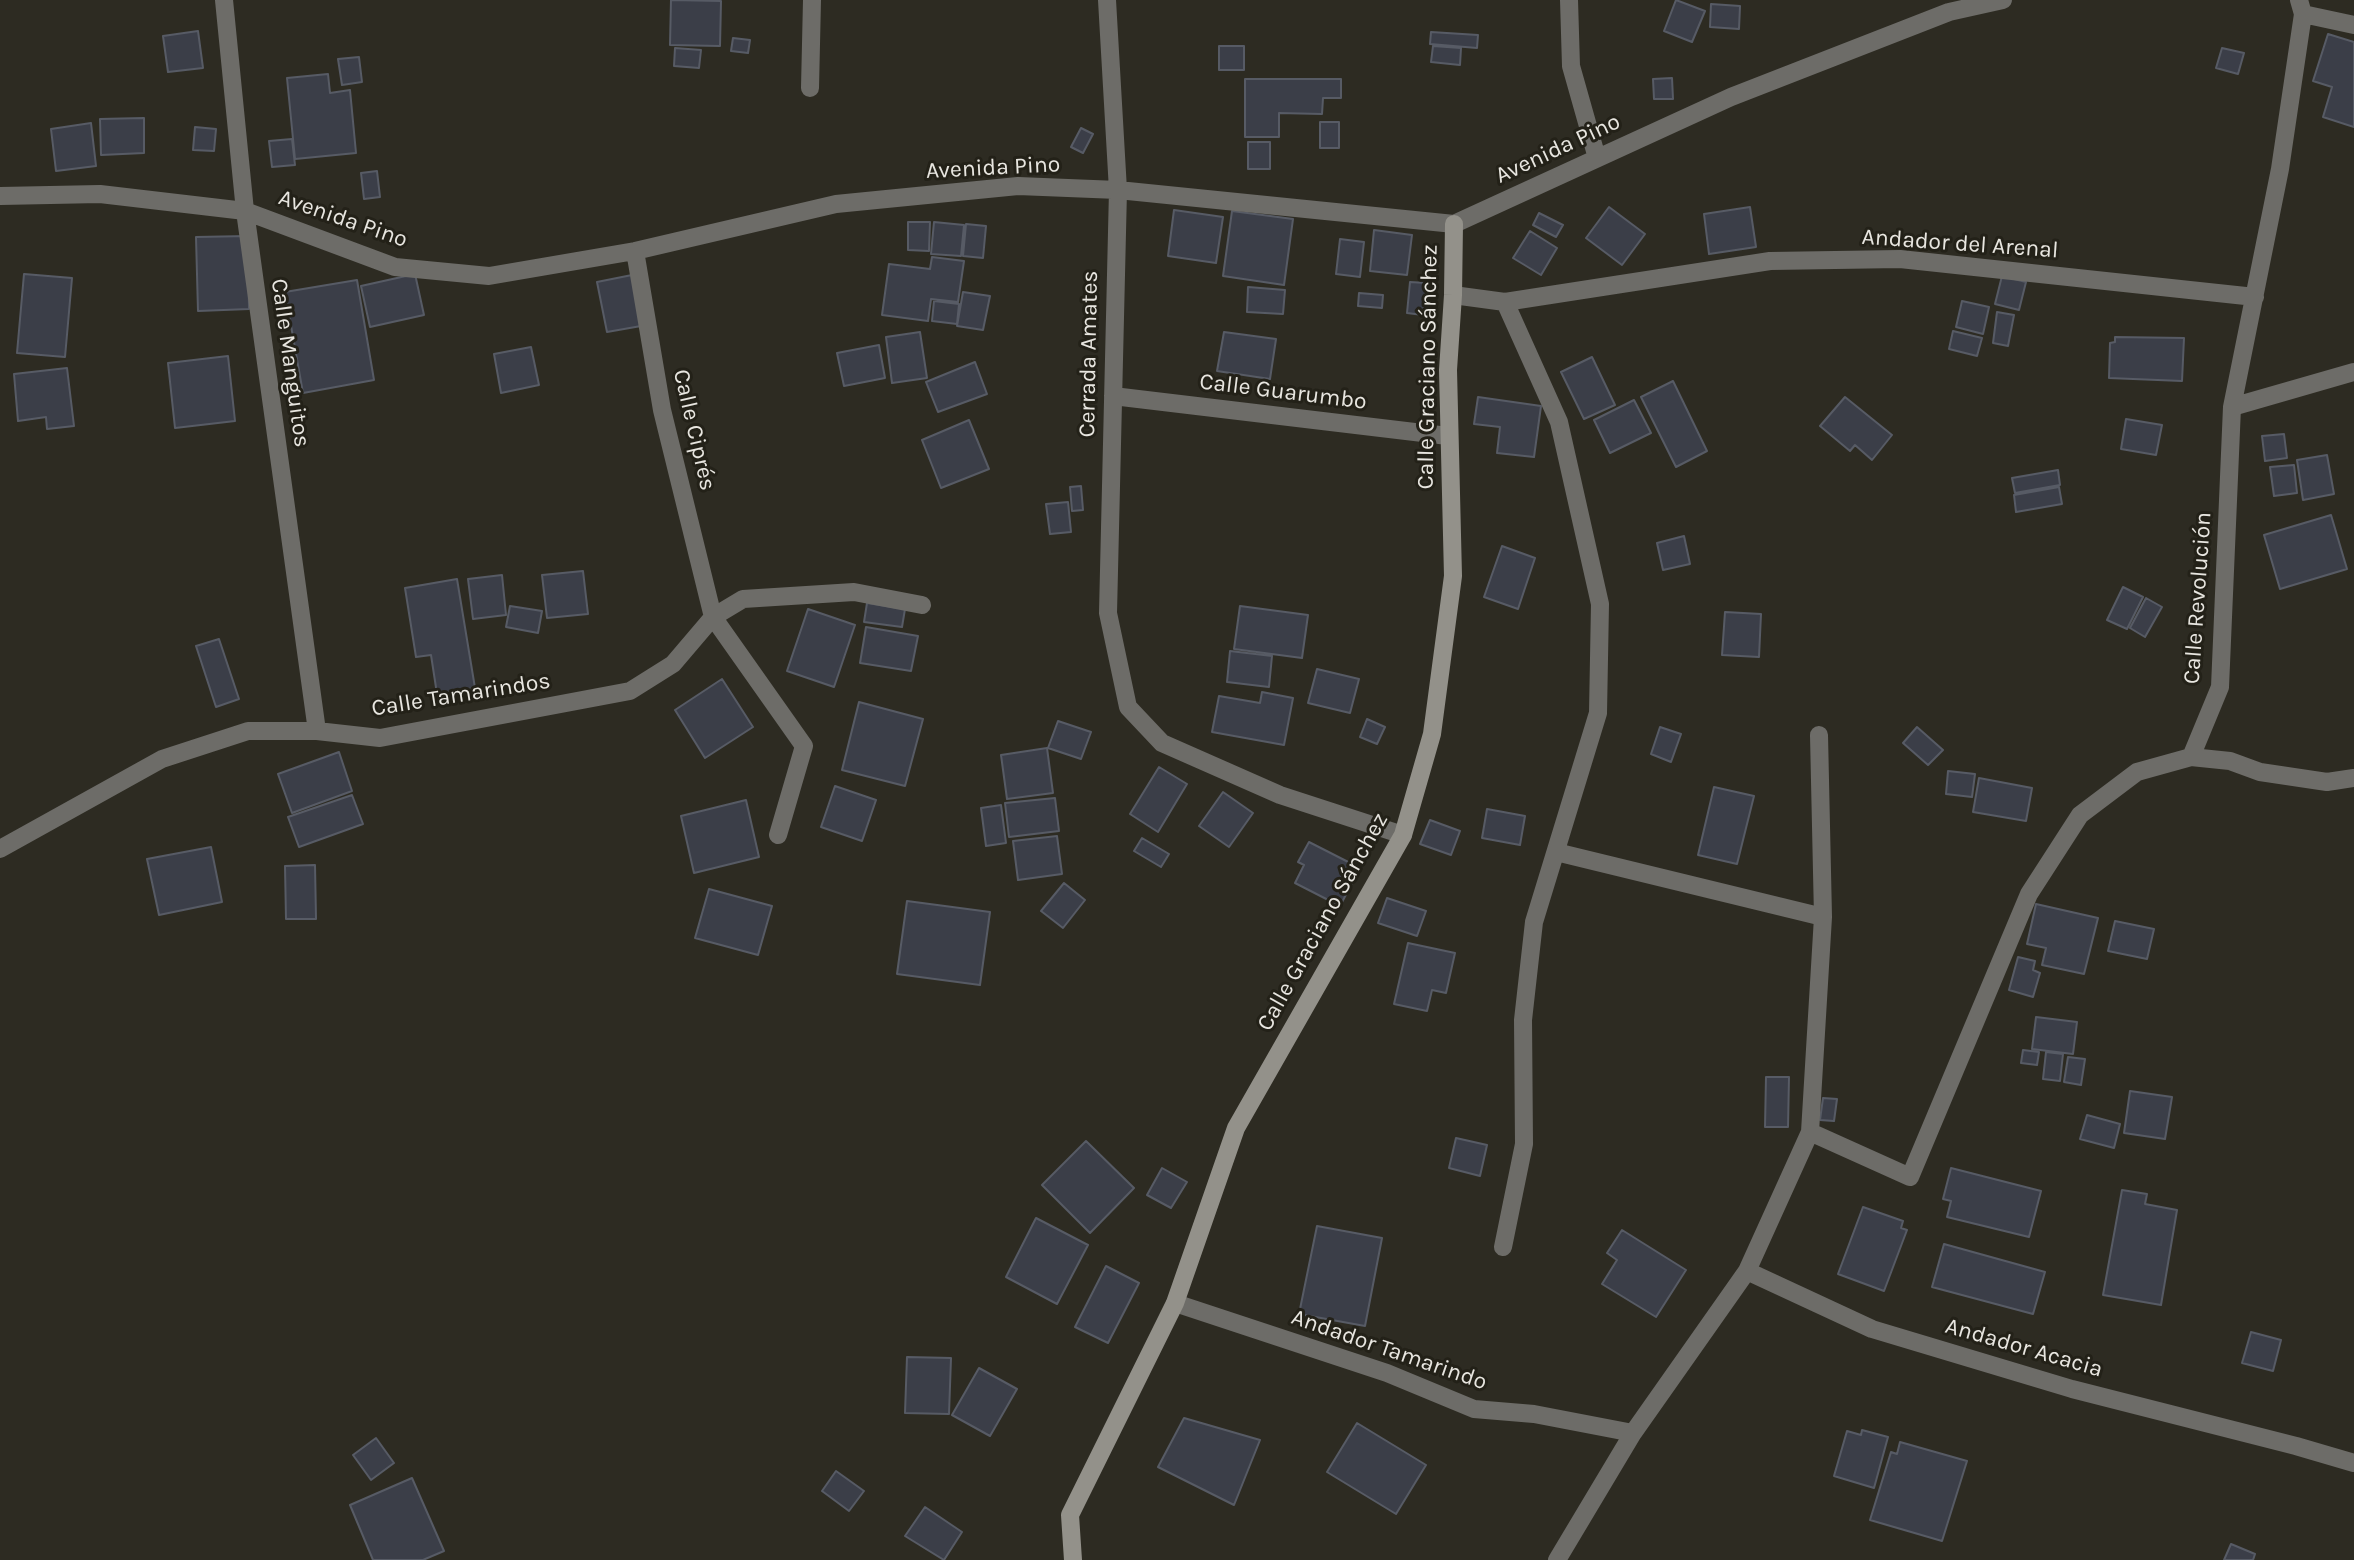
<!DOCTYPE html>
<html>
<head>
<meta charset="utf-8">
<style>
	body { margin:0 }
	canvas { display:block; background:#2d2b22 }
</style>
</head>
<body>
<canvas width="2354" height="1560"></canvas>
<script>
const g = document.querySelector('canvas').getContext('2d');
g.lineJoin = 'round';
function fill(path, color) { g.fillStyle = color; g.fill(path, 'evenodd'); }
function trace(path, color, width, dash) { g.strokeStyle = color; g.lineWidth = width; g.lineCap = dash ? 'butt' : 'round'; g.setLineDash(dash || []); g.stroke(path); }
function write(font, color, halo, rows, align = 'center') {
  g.font = font + ' Karla,sans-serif'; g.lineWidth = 6; g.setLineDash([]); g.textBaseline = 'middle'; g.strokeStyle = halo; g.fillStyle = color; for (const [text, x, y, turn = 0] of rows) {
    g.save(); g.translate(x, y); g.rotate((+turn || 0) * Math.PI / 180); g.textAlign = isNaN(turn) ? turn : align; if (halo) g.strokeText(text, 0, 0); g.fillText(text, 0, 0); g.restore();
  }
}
const building = new Path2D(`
	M671,0L721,1L720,46L670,45Z
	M1676,0L1705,11L1692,42L1664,31Z
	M1711,4L1740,6L1739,29L1710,27Z
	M198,31L203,68L168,72L163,36Z
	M1431,32L1478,35L1477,48L1430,44Z
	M2328,34L2354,42V127L2323,117L2332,87L2313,81Z
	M733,38L750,40L748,53L731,51Z
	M1219,46H1244V70H1219Z
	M1433,46L1461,48L1460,65L1431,62Z
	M675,48L701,50L699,68L674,66Z
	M2222,48L2244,53L2238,74L2216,68Z
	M359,57L362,82L342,85L338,59Z
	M328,74L330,93L350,90L356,153L295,159L287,78Z
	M1672,78L1673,99H1654L1653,79Z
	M1245,79H1341V98H1323L1322,114L1279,113V137H1245Z
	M144,118V153L101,155L100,119Z
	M1320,122H1339V148H1320Z
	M91,123L96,166L56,171L51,129Z
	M195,127L216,129L214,151L193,150Z
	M1081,128L1093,134L1083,153L1071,147Z
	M292,139L295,165L272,167L269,141Z
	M1248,142H1270V169H1248Z
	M377,171L380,197L364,199L361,173Z
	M1609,207L1645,234L1622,265L1586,238Z
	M1750,207L1756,247L1709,254L1704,214Z
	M1174,210L1223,217L1216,263L1168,256Z
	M1232,211L1293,219L1284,285L1223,276Z
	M1539,213L1563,225L1556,237L1533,225Z
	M908,222H930L929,251L908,250Z
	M934,222L964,225L961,256L931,254Z
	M966,224L986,226L983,258L963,256Z
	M1374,230L1412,235L1407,275L1370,271Z
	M1530,231L1557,248L1541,275L1513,258Z
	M248,236L249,309L198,311L196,237Z
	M1340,239L1364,242L1360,277L1336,274Z
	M932,257L964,261L958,302L931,299L928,321L882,315L889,264L930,269Z
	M24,274L72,278L65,357L17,353Z
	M415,274L424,315L370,327L361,286Z
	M632,275L641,326L607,332L597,282Z
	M2002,276L2026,282L2019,310L1995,304Z
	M357,280L374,380L303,393L285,292Z
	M1410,282L1426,283L1423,315L1407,313Z
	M1248,287L1285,290L1283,314L1247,312Z
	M963,292L990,296L983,330L957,326Z
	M1359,293L1383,295L1382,308L1358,306Z
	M934,301L959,304L957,324L932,321Z
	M1962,301L1989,307L1983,334L1956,327Z
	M1997,312L2014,315L2008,346L1993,343Z
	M1953,331L1982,338L1977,356L1949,349Z
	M920,332L927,378L892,383L886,337Z
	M1224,332L1276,339L1270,379L1217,371Z
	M2115,337L2184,338L2182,381L2109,378L2110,343L2115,342Z
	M879,345L885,378L844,386L837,353Z
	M531,347L539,385L501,393L494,354Z
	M228,356L235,421L175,428L168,363Z
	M1592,357L1615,405L1584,419L1561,372Z
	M975,362L987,394L938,412L926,382Z
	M67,368L74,426L47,429L46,417L18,421L14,374Z
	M1673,381L1707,451L1676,467L1641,397Z
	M1478,397L1541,406L1534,457L1497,453L1500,427L1474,424Z
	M1845,397L1892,435L1872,460L1855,445L1850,451L1820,426Z
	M1634,400L1651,433L1610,453L1594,420Z
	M2126,419L2162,425L2156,455L2121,449Z
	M969,420L989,469L941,488L922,440Z
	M2284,434L2287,458L2265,461L2262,436Z
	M2327,455L2334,494L2303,500L2297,460Z
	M2294,465L2297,493L2274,496L2270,467Z
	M2058,470L2060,485L2015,493L2012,478Z
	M1081,486L1083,510L1072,511L1070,487Z
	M2059,487L2062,504L2016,512L2014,495Z
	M1068,502L1071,532L1050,534L1046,504Z
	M2331,515L2347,569L2280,589L2264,535Z
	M1684,536L1690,564L1663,570L1657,543Z
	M1502,546L1535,558L1518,609L1484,597Z
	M583,571L588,614L547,618L542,575Z
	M502,575L506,615L473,619L468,579Z
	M457,579L475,688L437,694L431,655L416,657L405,588Z
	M2123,587L2143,597L2127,629L2107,620Z
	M2146,598L2162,607L2145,637L2130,628Z
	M867,603L905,609L902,627L864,622Z
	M510,606L542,611L538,633L506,627Z
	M1240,606L1308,615L1302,658L1234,649Z
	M808,609L855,625L834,687L787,671Z
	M1725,612L1761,614L1759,657L1722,655Z
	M866,627L918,636L911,671L860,663Z
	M219,639L239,699L216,707L196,646Z
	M1230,651L1272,656L1269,687L1227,682Z
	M1317,669L1359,679L1350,713L1308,703Z
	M722,679L753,727L705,758L675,710Z
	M1262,692L1293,698L1284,745L1212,732L1219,696L1260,703Z
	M859,702L923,719L905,786L842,770Z
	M1367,719L1385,727L1377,744L1360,737Z
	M1058,721L1091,732L1081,759L1048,748Z
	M1660,727L1681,734L1671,762L1651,754Z
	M1917,727L1943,750L1928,765L1903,743Z
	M1047,748L1053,793L1007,799L1001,755Z
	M339,752L352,791L292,813L278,774Z
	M1159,767L1187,784L1158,832L1130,814Z
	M1948,771L1975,774L1972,797L1946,794Z
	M1979,778L2032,788L2026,821L1973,812Z
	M835,786L876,800L862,841L821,827Z
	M1714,787L1754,796L1737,864L1698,855Z
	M1223,792L1253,813L1229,847L1199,826Z
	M352,795L363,824L299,847L288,817Z
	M1055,798L1059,831L1009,837L1005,803Z
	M746,800L759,857L694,873L681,816Z
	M1001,805L1006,843L986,846L981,808Z
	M1487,809L1525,816L1520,845L1482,838Z
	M1430,820L1460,831L1451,855L1420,844Z
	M1057,836L1062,874L1018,880L1013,841Z
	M1142,838L1169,854L1161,867L1134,851Z
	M1309,842L1360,868L1340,906L1295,883L1304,865L1298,862Z
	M211,847L222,902L159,915L147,859Z
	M315,865L316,919H286L285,866Z
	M1064,883L1085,900L1063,928L1041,911Z
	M709,889L772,906L758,955L695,938Z
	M1387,898L1426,911L1417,936L1378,923Z
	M907,901L990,912L980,985L897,974Z
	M2036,904L2098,918L2084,974L2042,965L2046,948L2027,944Z
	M2115,921L2154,929L2147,959L2108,951Z
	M1408,943L1455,953L1446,993L1432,990L1427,1011L1394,1004Z
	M2018,957L2035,961L2033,970L2040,973L2033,997L2009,990Z
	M2036,1017L2077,1022L2073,1054L2032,1049Z
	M2023,1050L2039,1052L2037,1065L2021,1063Z
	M2046,1052L2063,1054L2060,1081L2043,1079Z
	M2068,1057L2085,1059L2081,1085L2064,1082Z
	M1766,1077H1789L1788,1127H1765Z
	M2130,1091L2172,1097L2165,1139L2124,1133Z
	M1823,1098L1837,1099L1834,1121L1820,1120Z
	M2087,1115L2120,1124L2114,1148L2080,1139Z
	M1456,1138L1487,1145L1480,1176L1449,1168Z
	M1086,1141L1134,1188L1090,1233L1042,1185Z
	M1162,1168L1187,1182L1171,1208L1147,1195Z
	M1951,1168L2041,1191L2029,1237L1947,1217L1951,1201L1943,1199Z
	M2122,1190L2147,1194L2145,1204L2177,1210L2161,1305L2103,1295Z
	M1863,1207L1903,1221L1901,1228L1907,1230L1884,1291L1838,1274Z
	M1036,1218L1088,1245L1057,1304L1006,1277Z
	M1317,1226L1382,1238L1365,1326L1299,1314Z
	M1622,1230L1686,1270L1656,1317L1602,1284L1617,1260L1607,1253Z
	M1944,1244L2045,1272L2033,1314L1932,1287Z
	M1106,1266L1139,1283L1108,1343L1075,1327Z
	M2251,1332L2281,1340L2273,1371L2242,1363Z
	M907,1357L951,1358L949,1414L905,1413Z
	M979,1368L1017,1389L990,1436L952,1415Z
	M1184,1418L1260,1440L1234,1505L1158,1467Z
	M1357,1423L1426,1465L1396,1514L1327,1472Z
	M1862,1430L1888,1437L1874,1488L1834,1476L1847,1431L1861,1435Z
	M376,1438L394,1463L371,1480L353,1455Z
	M1900,1442L1967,1461L1942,1541L1870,1520L1891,1452L1897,1454Z
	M836,1471L864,1491L849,1511L822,1491Z
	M412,1478L444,1551L423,1560H373L350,1505Z
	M925,1507L962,1532L944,1560L905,1536Z
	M2231,1544L2255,1554L2253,1560H2224Z`);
const street = new Path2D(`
	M224,0L245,211L317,731
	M1107,0L1118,190L1108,613L1128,707L1162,743L1280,795L1403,835
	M1569,0L1571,66L1597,158
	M2303,14L2354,25
	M810,88L812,0
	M0,196L100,194L245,211L395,267L489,276L635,251L836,204L1018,186L1118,190L1454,224L1731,97L1949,12L2003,0
	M635,251L662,410L713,617L804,746L778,835
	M1453,295L1505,302L1770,261L1900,259L2255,297
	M1113,396L1448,436
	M2232,407L2354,372
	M2191,757L2230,761L2260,772L2327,782L2354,778
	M0,849L162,759L248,731H317L380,738L630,691L673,664L713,617L743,599L854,592L922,605
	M1556,852L1823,917
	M1810,1132L1910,1177L2029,894L2080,815L2137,772L2191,757L2220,687L2232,407L2280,169L2303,14L2299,0
	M1503,1247L1524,1144L1523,1020L1534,922L1598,713L1600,604L1559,422L1505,302
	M1747,1271L1872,1329L2072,1389L2296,1446L2354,1463
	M1175,1303L1387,1373L1474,1409L1534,1414L1633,1433
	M1557,1560L1633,1433L1747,1271L1810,1132L1823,917L1819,735`);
const secondary = new Path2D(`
	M1073,1560L1070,1515L1175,1303L1236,1128L1403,835L1432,734L1453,576L1448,370L1453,295L1454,224`);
const streetNames = [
	["Avenida Pino",1558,149,-25],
	["Avenida Pino",993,168,-3],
	["Avenida Pino",343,219,19],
	["Andador del Arenal",1960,244,4],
	["Cerrada Amates",1089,354,-89],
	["Calle Manguitos",290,363,82],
	["Calle Graciano Sánchez",1428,367,-89],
	["Calle Guarumbo",1283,392,7],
	["Calle Ciprés",694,430,77],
	["Calle Revolución",2198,598,-86],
	["Calle Tamarindos",461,695,-9],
	["Calle Graciano Sánchez",1323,922,-61],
	["Andador Acacia",2024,1348,16],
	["Andador Tamarindo",1389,1350,19]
];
fill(building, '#3b3e48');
trace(building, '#575b65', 2);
trace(street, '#6d6c68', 18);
trace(secondary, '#93918a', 18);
write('23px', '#e8e6e0', '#232118', streetNames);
</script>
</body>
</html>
